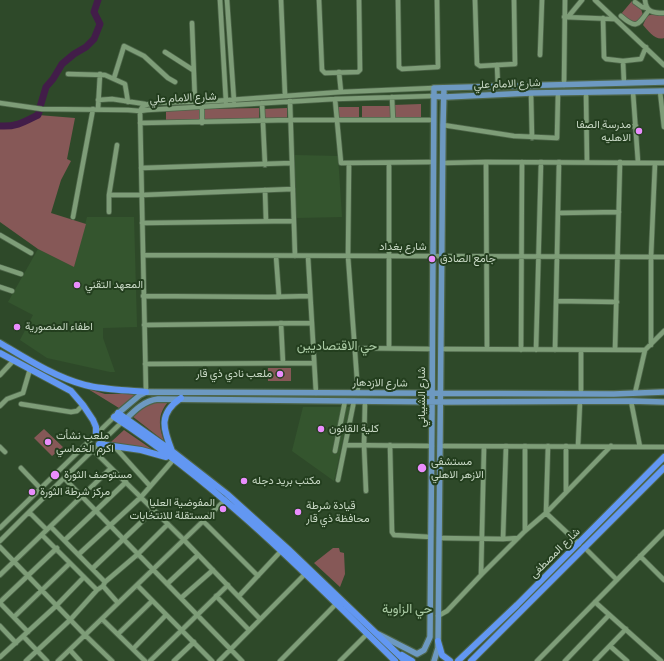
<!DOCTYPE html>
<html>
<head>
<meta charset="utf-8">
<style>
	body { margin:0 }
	canvas { display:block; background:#2e4929 }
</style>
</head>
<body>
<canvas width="664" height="661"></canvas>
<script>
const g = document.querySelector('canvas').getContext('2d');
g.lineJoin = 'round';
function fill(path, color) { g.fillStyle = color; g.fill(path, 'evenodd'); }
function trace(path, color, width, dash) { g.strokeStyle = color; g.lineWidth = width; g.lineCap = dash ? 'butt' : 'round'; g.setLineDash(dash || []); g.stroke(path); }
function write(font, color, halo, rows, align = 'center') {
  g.font = font + ' Literata,Vazirmatn,serif'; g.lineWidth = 4; g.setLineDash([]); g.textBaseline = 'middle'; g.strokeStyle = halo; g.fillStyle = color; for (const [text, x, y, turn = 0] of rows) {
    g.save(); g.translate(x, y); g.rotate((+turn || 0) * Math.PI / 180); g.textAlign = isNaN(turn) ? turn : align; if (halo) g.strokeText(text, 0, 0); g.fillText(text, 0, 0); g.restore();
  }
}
const built = new Path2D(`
	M294,155L338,156L342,217L295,218L296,190Z
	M87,217H134L137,327L103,328V338L115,372H110L47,358L20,340L33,315L8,302L38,249L74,267Z
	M303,407H350L334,481L292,451Z`);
const green = new Path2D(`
	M632,1L641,9L643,15L639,21L633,24L621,14Z
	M653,14L664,16V38C656,41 648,31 643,25L647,16Z
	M421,104V117H393V105Z
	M362,106H390V117H362Z
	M337,107H359V118H337Z
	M259,108V119L205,121V109Z
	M287,108V118L265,119L264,109Z
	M166,110H199L200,120L166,121Z
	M38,115L75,118L67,159L71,161L61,180L51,213L86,224L74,267L38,249L0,222V126C16,127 24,122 38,115Z
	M268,368H291V381H268Z
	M88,389L105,394H137L119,408Z
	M157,402H168C157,415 159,426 164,441L132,416L142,408Z
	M44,429L63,447L52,456L34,438Z
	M124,430L153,450L111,442Z
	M333,548H339L340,552L344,553L345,574L340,587L314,563Z`);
const river = new Path2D(`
	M40,107L46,87L53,79L62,64L74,54L86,47L94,39L100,24L94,12L98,0
	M0,126C16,127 24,122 38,115L40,109`);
const minor = new Path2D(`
	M220,0L226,102
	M227,0L234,101
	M281,0L285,95
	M319,0L322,70L325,73L358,72L360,70L359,0
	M398,0L399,67L402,69L438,67L437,0
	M475,0L477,64L480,66L515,64L514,0
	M595,0L664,65
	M645,0C646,12 653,13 664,13
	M635,2L642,7L647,8
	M621,16C637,30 638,25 649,10
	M564,17L614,19
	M568,17L582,0
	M603,18L604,57L606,59L623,61L641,59L646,47
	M192,23L195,102
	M165,52L193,70
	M540,55L542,0
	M623,61L624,83
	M497,65L498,87
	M339,72L341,92
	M68,74L105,75L125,84L128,102
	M114,78L124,46L144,56L168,78L175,82
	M564,85L565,0
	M660,91L664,127
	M586,92L587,162
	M633,92L638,162
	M531,93L532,138
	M392,97L393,120
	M335,99L341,163L433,162
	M98,100L112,99L145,104
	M290,101L295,256
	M0,103L42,109L128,110L140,111L147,110L335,99L433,96
	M262,103L265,165
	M202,107V123
	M98,109L100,74
	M140,123L291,120H433
	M443,125L514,136L557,138L558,93
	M587,127L636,126
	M486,162L487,349
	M349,163L348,256L358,393
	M389,163V348
	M443,163L486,162L664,163
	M141,168L292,163
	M265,190L266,221
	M109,195H142L293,189
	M109,212V195L117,145
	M558,213L619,212
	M73,217L93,109
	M142,223L293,221
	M0,235L31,253
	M143,255L664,257
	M276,256L279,297
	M308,256L316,393
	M0,267L21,274
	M0,287L12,291
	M143,296L268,297L310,296
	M556,301L617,302
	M281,323L283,363
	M144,325L312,323
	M651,345V257L655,163
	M354,348L432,349
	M441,349L645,350
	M521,350L522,162
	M536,350L541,162
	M555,350L559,162
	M615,350L620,162
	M145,364L314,363
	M0,375L14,360
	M146,392L140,111L143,106L152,103L215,101L341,92L434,88
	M635,393L645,350L664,331
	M581,394V350
	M365,401L364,445L366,491
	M631,401L640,447
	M21,404L71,412L77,411L83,405
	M0,406L7,399L23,393L30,369
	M346,445L432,446
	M390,445L392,532L394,535L431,537
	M114,446L150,486
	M440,446L664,447
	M525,446V531
	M548,446L546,513L579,544
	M566,446V492
	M578,446L580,402
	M0,447L5,452
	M93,450L184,540L260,619
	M335,451L345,401
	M21,468L40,488
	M64,478L242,661
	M338,480L354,401
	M29,512L46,529
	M203,521L258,576
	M51,527L105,582
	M0,528L114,417
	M42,535L97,590
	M439,538L503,539L518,538
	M503,539L506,446
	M65,540L126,482
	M0,541L31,510L122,422
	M0,547L85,635L112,661
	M584,547L617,580
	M79,554L141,497L174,459
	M640,556L664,580
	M93,568L154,510
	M0,575L111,468
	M481,575L484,447
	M167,584L198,555
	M137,585L212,661
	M103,586L118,603
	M216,596L249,630
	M239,596L281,551
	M181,598L213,570
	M0,602L57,548
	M595,602L661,661
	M0,603L28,632
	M438,616L447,611L481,575L525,531L546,513L611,446
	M14,617L70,563
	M102,619L145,661
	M0,626L16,643
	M118,634L152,601
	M23,636L47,661
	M610,646L627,661
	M133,649L166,615
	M70,650L80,661
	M0,657L56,606L84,577
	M26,661L70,620L97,590L103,586L105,582L138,554L168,524
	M58,661L225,500
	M150,661L228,585
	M174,661L194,642
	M219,661L305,574
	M280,661L336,604
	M340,661L367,634
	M537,661L664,532
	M565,661L609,615
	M595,661L626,629`);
const major = new Path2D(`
	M433,96L445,97L531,93L664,91
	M115,416L140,395L146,392L614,394L664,392
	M124,421C134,411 143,401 158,399L446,402L632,401L664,402
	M378,634L417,654L424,650L430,637L432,412L434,88L664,82
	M434,661L438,648L443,125L444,88`);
const highway = new Path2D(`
	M0,343C27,359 55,377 85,385C105,390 126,390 146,392
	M0,353L71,391L83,405L93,420L96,427V434
	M118,413L172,451L227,494L288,549L405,661
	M114,417C219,485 306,574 395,661
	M99,444L141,450L166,457
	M172,451C163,428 158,414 181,398
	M438,641L442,655L450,661
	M402,655L412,661
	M458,661L517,605L664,457
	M471,661L664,468`);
const markers = [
	[639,131,4,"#ea8dfd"],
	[432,259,4,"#ea8dfd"],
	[77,285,4,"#ea8dfd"],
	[17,327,4,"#ea8dfd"],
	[280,374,4,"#ea8dfd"],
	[321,429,4,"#ea8dfd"],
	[48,442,4,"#ea8dfd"],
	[422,468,5,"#ea8dfd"],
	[55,475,5,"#ea8dfd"],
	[244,481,4,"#ea8dfd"],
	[32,492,4,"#ea8dfd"],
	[223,509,4,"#ea8dfd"],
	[298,512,4,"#ea8dfd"]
];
const streetNames = [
	["شارع الامام علي",507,84,-2],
	["شارع الامام علي",183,98,-3],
	["شارع بغداد",403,247],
	["شارع الازدهار",380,383,1],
	["شارع الشيباني",422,397,-90],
	["شارع المصطفى",555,553,-45]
];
const poiNames = [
	["مدرسة الصفا",631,125,"right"],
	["الاهليه",631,138,"right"],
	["جامع الصادق",440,259],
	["المعهد التقني",85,285],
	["اطفاء المنصورية",25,327],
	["ملعب نادي ذي قار",272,374,"right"],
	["كلية القانون",329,429],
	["ملعب نشأت",56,436],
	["اكرم الخماسي",56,449],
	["مستشفى",431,462],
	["الازهر الاهلي",431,475],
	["مستوصف الثورة",64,475],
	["مكتب بريد دجله",252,481],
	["مركز شرطة الثورة",40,492],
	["المفوضية العليا",215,503,"right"],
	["المستقلة للانتخابات",215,516,"right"],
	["قيادة شرطة",306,506],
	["محافظة ذي قار",306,519]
];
const quarterNames = [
	["حي الاقتصاديين",337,346],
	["حي الزاوية",407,609]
];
fill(built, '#34552e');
fill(green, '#865857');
trace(river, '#421d49', 7);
trace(minor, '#4d6549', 6);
trace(major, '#4d6549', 8);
trace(highway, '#4d6549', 8);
trace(minor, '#7e9d78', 4.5);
trace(major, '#6d99c1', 5.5);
trace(highway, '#6297f2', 6);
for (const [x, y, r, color] of markers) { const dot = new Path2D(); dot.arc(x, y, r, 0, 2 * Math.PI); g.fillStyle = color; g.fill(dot); trace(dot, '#233e1e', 1.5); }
write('11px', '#c7d7c4', '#233e1e', streetNames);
write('11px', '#c7d7c4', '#233e1e', poiNames, 'left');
write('13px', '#abcba5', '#233e1e', quarterNames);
</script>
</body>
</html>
